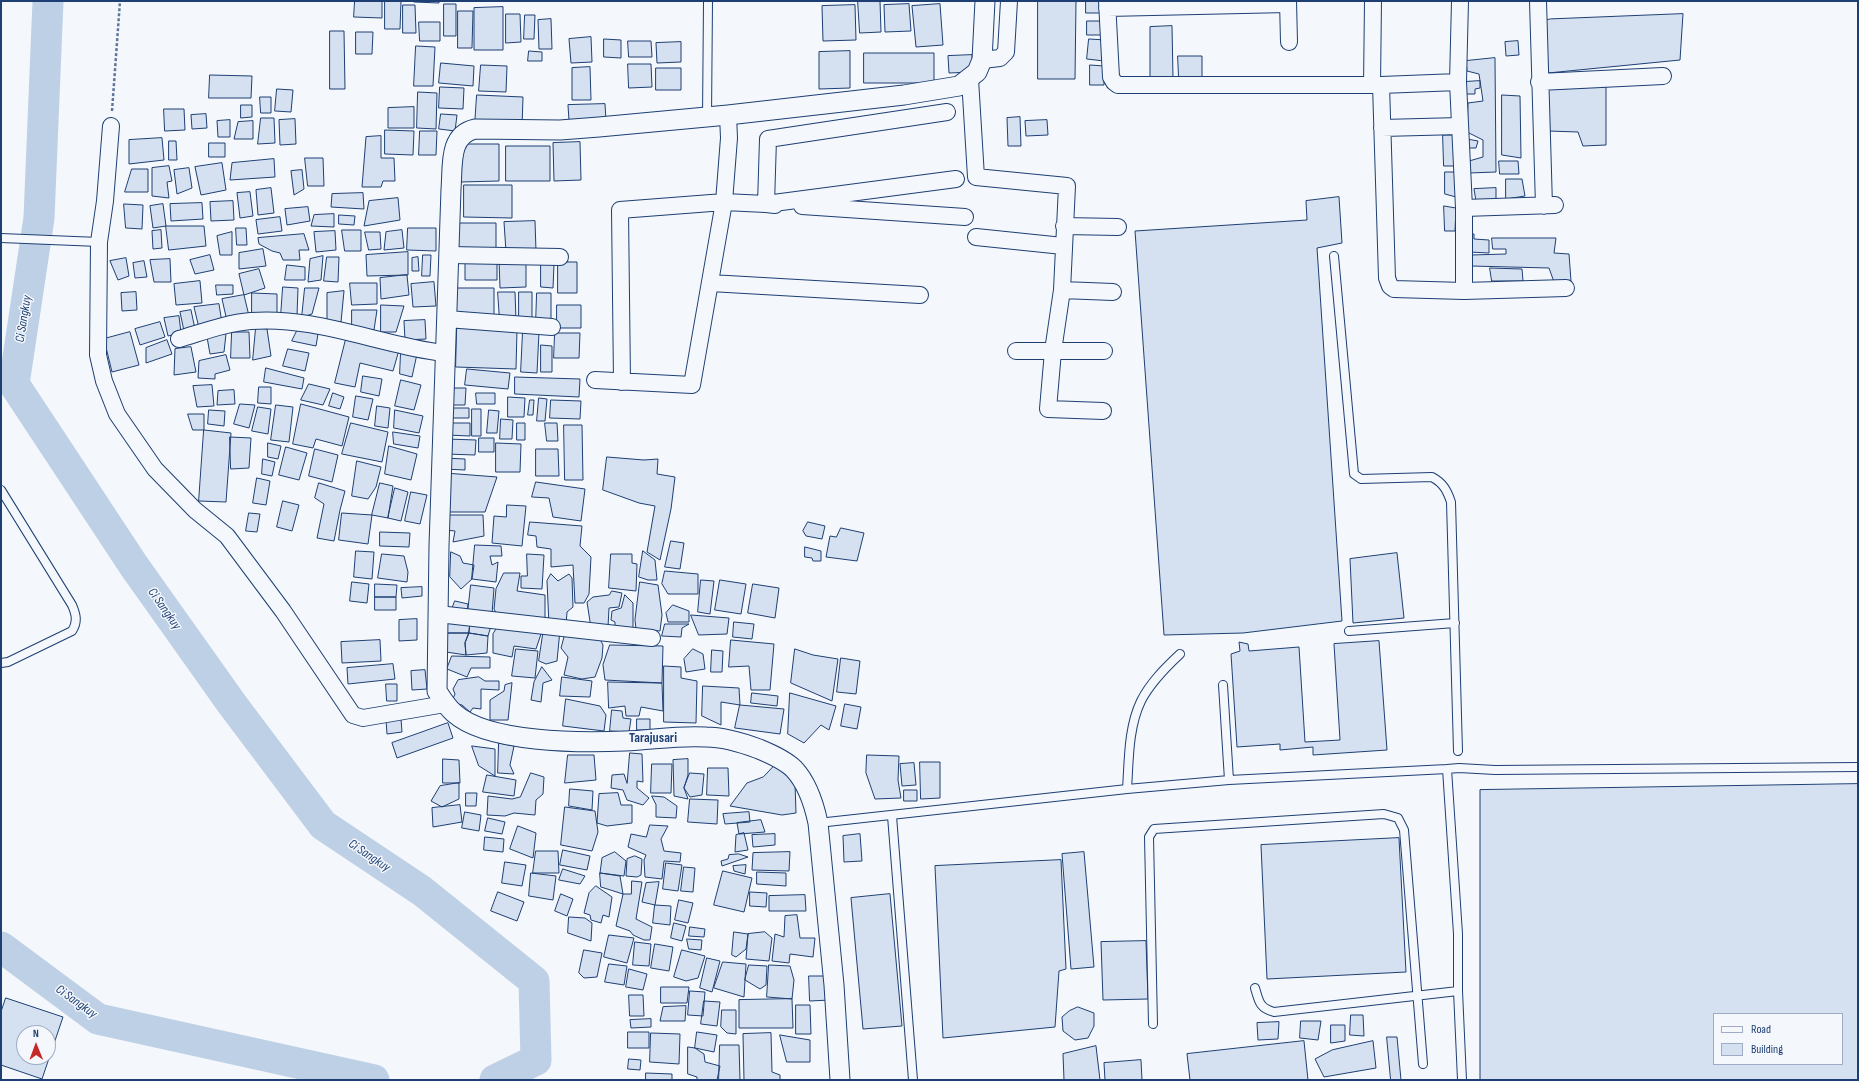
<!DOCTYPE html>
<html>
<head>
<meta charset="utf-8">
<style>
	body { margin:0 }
	#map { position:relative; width:1859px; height:1081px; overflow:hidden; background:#f4f7fb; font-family:"Sofia Sans Condensed",sans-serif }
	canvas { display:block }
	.frame { position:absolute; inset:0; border:2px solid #1d3f73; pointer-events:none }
	.legend { position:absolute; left:1713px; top:1013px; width:130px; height:52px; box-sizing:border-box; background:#f4f7fb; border:1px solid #9eadc5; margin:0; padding:5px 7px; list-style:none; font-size:12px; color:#1d3f73 }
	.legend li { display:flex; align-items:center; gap:8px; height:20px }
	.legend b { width:20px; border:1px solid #9eadc5 }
	.north { position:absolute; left:16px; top:1025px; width:40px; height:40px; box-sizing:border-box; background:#f4f7fb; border:1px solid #9eadc5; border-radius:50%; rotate:359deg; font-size:11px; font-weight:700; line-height:16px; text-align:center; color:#1d3f73 }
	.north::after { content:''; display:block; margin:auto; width:14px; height:18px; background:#c62828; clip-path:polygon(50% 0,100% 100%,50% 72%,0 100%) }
</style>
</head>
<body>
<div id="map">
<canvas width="1859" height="1081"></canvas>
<div class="frame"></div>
<ul class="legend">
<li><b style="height:5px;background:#f4f7fb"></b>Road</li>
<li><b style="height:11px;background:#d5e0f0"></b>Building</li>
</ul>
<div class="north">N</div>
</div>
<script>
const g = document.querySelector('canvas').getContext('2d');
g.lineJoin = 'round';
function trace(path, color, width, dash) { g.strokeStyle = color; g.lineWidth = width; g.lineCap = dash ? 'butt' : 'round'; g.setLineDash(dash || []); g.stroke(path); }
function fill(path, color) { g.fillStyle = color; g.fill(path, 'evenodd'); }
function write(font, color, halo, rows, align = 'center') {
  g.font = font + ' "Sofia Sans Condensed",sans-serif'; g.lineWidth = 3; g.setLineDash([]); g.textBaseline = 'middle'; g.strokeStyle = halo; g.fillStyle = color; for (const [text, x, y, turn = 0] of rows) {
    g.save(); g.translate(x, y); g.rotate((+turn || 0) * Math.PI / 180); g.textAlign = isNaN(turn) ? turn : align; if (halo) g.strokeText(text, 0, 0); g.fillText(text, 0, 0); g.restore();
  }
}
const river = new Path2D(`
	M48,1L39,218L14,384L134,566L232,704L323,825L422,891L534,981L536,1060L495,1080
	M1,947L98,1019L374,1080`);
const building = new Path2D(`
	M355,1H382V18L354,17Z
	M385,1H401L400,29H385Z
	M414,1H439V3L414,2Z
	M858,1H880L881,32L860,33Z
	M1038,1H1076L1075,79H1038Z
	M1086,1H1101V13H1086Z
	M444,4H456V36H444Z
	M909,4L911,31L885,32L884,5Z
	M940,4L943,45L916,47L912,6Z
	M403,5H415L416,33H403Z
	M855,5L856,40L823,41L822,6Z
	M503,7V50H474V8Z
	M458,11H473L472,48H458Z
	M506,14H520L521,42L506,43Z
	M1683,14L1680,60L1548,73L1541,21L1550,19Z
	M525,15H535L534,39H524Z
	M551,19L552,49H539L538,20Z
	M1087,21H1102V35H1087Z
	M419,22H440V41H420Z
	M1172,26L1173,78H1150V27Z
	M330,31H344L345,89H330Z
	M356,32H373L372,54H356Z
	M591,37L592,62L571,63L569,39Z
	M604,39L621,40V58L604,57Z
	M1089,39L1106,40L1104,61L1087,59Z
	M628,41H651L652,57H629Z
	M1518,41L1519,55L1506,56L1505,42Z
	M681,42V62L657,63L656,43Z
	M416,46L435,47L433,86H414Z
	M529,51L542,52V61H528Z
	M850,51V88L819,89V52Z
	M864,53H934V83H864Z
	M972,55L973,72L949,73L948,56Z
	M1178,56H1202V78H1179Z
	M1495,58L1496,172L1469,173V161L1483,157V140L1467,132L1468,103L1483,101L1479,74L1467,71L1466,61Z
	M441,63L474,66L473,86L439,83Z
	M628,64H651L652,87L629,88Z
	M481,65L507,66L506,92L479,91Z
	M1090,65L1104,66V85H1090Z
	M590,67L591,100H572V68Z
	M656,68H681V90H656Z
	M210,75L252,76L251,98H209Z
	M1480,81V88L1475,89V94H1466L1464,82Z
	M440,87L464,88L463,109L439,108Z
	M1606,87V145L1583,146L1578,132L1548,131L1547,90Z
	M277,89L293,90L291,112L275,111Z
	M418,92L437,93L436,129L417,128Z
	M477,95L523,97L522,127L475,125Z
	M1502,95L1520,96L1521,158L1502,155Z
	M260,97H271V113H261Z
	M605,104L606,120L569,121L568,105Z
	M241,105H252V117L241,118Z
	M414,107V128H388V108Z
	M164,109H184L185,130L165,131Z
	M206,114L207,128L192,129L191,115Z
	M441,114L457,115L455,131L439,129Z
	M1020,117L1021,146H1008L1007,118Z
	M261,118H274L275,143L258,144Z
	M295,119L296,144L280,145L279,120Z
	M230,120V137H218L217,121Z
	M1047,120L1048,135L1026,136L1025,121Z
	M253,121V139H234L238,122Z
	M385,130L414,131L413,155L385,154Z
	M420,131H437L436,155H419Z
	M1443,135H1454L1456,166H1444Z
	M381,136V158H394L395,181H383L381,187H362L366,137Z
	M162,138L164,160L129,164V140Z
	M1467,139L1478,141L1476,148H1468Z
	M169,141H176L177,160H169Z
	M580,142L581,180L554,181L553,143Z
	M209,143H225V157H209Z
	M460,144H499V181L460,182Z
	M506,146H550V181H506Z
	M305,158H323L324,186H308Z
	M274,159L275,177L230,180L232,163Z
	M1499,161H1518L1519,174H1500Z
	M222,163L226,190L201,195L195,167Z
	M169,166L172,181L167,182L169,198L152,196V168Z
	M189,168L192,188L177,194L174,170Z
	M132,169H148V192H125Z
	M302,170L304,189L294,195L291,171Z
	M1445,172H1455L1456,197L1445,194Z
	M1506,179H1522L1525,196L1506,199Z
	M464,185H512V218L464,217Z
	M271,188L274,213L258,215L256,190Z
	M1496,188V199L1476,201L1474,189Z
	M250,192L253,216L240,218L237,193Z
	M363,193L364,209L331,207L332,194Z
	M1339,197L1342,243L1317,248L1342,621L1243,633L1164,635L1135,231L1307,220L1306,201Z
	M398,198L400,220L364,226L369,201Z
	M233,201L234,220L211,221L210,202Z
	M202,203L203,219L171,221L170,204Z
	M124,204L143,205L142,229L126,228Z
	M163,204L166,226L153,228L150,206Z
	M1444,206L1456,208L1455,231H1445Z
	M308,207L310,221L287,225L285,209Z
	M334,214V227L311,226L314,215Z
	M339,215L355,216L354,225L339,224Z
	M280,217L282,231L258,234L256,220Z
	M535,221L536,251L506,252L504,222Z
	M456,223H496V251H456Z
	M166,226H204L206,246L169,250Z
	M236,228H246L247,245H237Z
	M408,228H436V251L407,250Z
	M161,230L162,248L153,249L152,231Z
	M342,230H361V251H345Z
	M402,230L404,248L384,250L386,232Z
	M335,231L336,250L316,252L314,232Z
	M232,232V255H220L217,236Z
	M365,232H380L381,249L369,250Z
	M304,234L309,250H299L300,260H283L280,253L272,251L259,244L258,238Z
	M1468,234H1474V239L1489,240V253L1469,252Z
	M1492,238H1556L1554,253L1569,254L1571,281L1554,282L1549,268L1471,266V255L1506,254V249H1493Z
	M263,249L266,266L239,269V253Z
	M408,252V275L367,276L366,255Z
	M210,255L214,270L195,274L190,260Z
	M423,255H431L430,276H422Z
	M323,256L321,280L308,282L310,259Z
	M327,257H339L338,282L324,281Z
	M418,257L419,271H412V258Z
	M126,258L129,276L118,280L110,261Z
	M526,258V287L500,288L499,259Z
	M170,259L171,282H154L150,260Z
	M497,259V280H465V260Z
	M144,261L147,277L135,278L133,263Z
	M558,262H577V293H558Z
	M541,263L554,264L553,288L541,287Z
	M287,265L305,267V280H285Z
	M1490,268L1522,269L1523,281H1492Z
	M259,269L265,288L244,295L239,274Z
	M407,275L409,295L381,299L380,278Z
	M200,281L202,303L176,305L174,284Z
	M434,282L436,306L413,307L411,284Z
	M350,283H377V304L352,305Z
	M216,285H233V294L217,295Z
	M283,287L298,288L297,316H281Z
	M305,288H319L312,314L302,317Z
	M455,288H494V318H454Z
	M344,291L341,322H327V293Z
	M136,292L137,310L122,311L121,293Z
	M498,292H515L516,320L500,321Z
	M519,292H532V321H519Z
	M252,293L277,294V316H252Z
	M537,293H551V323H536Z
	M244,295L249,316L227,321L222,299Z
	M219,304L222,323L199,328L194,307Z
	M381,305L404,306L396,332H381Z
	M557,305H581V328H557Z
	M191,310L195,329L184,331L180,312Z
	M352,310H377L374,330L352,327Z
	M179,316L181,333L168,336L164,318Z
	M425,320L426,339L405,340L404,321Z
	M160,322L165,337L140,345L135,329Z
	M256,328L267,329L271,356L253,360Z
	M457,328L517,330L516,369L456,367Z
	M298,329L318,334L316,346L292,341Z
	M523,331L539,332L537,373L521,372Z
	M130,332L139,365L112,372L104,339Z
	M232,332H249L250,358H231Z
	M555,333H580L579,358H554Z
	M226,334L224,352L210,354L207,337Z
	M346,339L399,350L393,371L360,363L355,387L335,383Z
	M167,340L172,354L146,363V348Z
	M541,345L552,346V372H541Z
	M191,347L196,372L174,375L175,349Z
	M288,349L309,353L305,371L283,366Z
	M401,351L417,354L412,377L400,374Z
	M226,355L230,370L215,374V379L198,378L199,361Z
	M266,368L304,378L302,389L264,382Z
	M467,369L510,373L508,389L465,385Z
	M363,376L382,379L379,396L361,392Z
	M515,377L580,379L579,397L515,394Z
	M401,380L421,385L414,410L395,406Z
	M309,384L330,389L323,405L301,400Z
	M212,385L214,406L197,407L193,386Z
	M259,387H271V404L258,403Z
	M450,388H466L465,405H449Z
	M234,390L235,404L217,405L218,391Z
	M333,393L344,397L340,409L329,406Z
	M476,393H495V404H477Z
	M356,396L373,399L368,420L353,417Z
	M508,397L525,398L524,417H508Z
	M539,398L547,399L545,421H537Z
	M530,400H534L533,415H528Z
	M551,400L581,401L580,419L550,418Z
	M240,404L255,405L249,428L234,424Z
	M301,404L349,417L342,446L316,439L313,448L293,444Z
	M276,405L293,407L289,442L271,440Z
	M377,406L390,408L388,428L375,426Z
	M258,407L271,409L268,434L252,431Z
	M449,408H469V418H449Z
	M472,409H481V436H472Z
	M209,410L225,411L224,426L208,424Z
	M395,410L423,416L419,433L394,428Z
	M489,410L499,411L497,433H487Z
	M188,414H204V430H193Z
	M501,419L513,420L512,439H500Z
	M351,423L388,432L382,462L342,454Z
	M446,423H470V436L446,435Z
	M517,423H525V440H517Z
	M545,423H557L558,441H547Z
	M564,425H582L583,480H565Z
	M204,430L231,433L226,502L199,501Z
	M393,432L420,436L418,448L394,444Z
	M230,437L251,438L249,468L231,469Z
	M479,438H494V452H479Z
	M447,439L476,440L475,455L446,454Z
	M268,443L281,446L278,459L268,457Z
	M496,443L521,444L520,472H496Z
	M389,446L417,454L411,480L385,474Z
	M286,447L307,453L299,480L279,475Z
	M315,449L338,455L332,482L309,476Z
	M536,449H558L559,476H536Z
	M607,457L644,460L658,459L657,474L675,477L671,509L660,560L647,552L655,506L639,503L603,490Z
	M444,458L465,459V470L444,469Z
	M263,459L275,462L272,476L262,474Z
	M357,461L381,467L376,487L368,499L352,496Z
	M445,473L497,477L485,512H444Z
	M257,478L270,481L266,505L253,503Z
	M536,482L585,489L581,521L553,517L549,498L532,497Z
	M319,483L345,491L340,510L334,541L317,538L324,504L315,498Z
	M380,483L393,486L388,518L372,515Z
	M395,488L408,492L401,521L388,518Z
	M411,492L427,495L420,524L405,521Z
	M283,501L299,505L292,531L277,527Z
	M507,505L526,506L522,546L492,543L494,516L506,517Z
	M249,513L260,514L257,532L246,531Z
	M342,513L372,515L368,544L339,540Z
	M445,515H483L484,536L453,542L455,531L445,530Z
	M530,522L582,526L580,546L591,557L589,594L584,603H575L573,565L551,567V549L537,547L536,536L528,535Z
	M808,522L825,526L822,539L806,536L803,531Z
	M841,528L864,533L857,561L826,557L830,536L836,537Z
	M380,532L410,533L409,547L380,546Z
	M671,541L684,543L680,569L665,567Z
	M475,545L501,546L502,556H490L492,565L498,562L496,582L472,579Z
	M805,547L821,551V561H813L812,558L805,557Z
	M356,551L374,552L372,579L354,577Z
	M643,551L655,560L657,580H648L639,577Z
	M451,552L460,556L463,563L474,565L472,579L461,589L450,577Z
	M1397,553L1404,618L1353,623L1350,559Z
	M382,554L404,556L408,572L407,582L378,578Z
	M527,554L544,555L542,589L521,588V576H527Z
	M611,554H632V563L637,564L636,591L609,588Z
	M665,571L698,574V594H668L662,584Z
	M504,573H520L517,591L545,595V621L498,617L494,609L496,589Z
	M551,574L558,581L569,574L572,578L573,607L567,612L566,625H549L547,581Z
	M701,580L714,581L710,614L698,612Z
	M720,580L746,584L741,614L715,610Z
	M352,582L369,584L367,603L350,601Z
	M640,582L658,585L662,615L660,631L636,629L635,620Z
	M375,584L397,585L396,597H375Z
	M753,584L779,588L775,618L748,613Z
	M471,585L494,588L492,614L468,612Z
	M422,587V596L402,598L401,588Z
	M612,591L622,593L619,607L609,608L608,627L591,628L587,602L593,597L609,595Z
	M625,595L633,603V631H615V622L611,620L612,611L621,608Z
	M375,597H396V610H375Z
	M455,601L468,604L467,614L451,612Z
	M673,605L689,611V622H668L666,613Z
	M691,615L729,618L727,634L699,635Z
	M417,619V640L399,641V620Z
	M449,619H470L469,633H444Z
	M471,620L491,626L488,636L469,633Z
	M734,622L754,624L752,639L733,637Z
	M665,624H689L682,628L681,637L662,636Z
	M499,625L518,627L541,634L536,649L514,646L512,657L493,653V634Z
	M544,628L560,630L557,661L546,664L539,661Z
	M444,633H469L465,643L466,655L446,652Z
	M469,633L488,636L487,653L466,655L465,643Z
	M583,634L599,637L603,645L602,658L595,677L582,679L564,675L568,657L561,648L564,637Z
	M380,640L381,661L342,663L341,642Z
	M731,640L774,644L770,690H751L749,666L729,667Z
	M1379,641L1387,750L1313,755V747L1280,750V744L1237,747L1231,654L1240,651L1239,642L1248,644L1249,651L1299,647L1305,742L1340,740L1334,644Z
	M610,645L663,646L662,683L605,680L603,665Z
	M516,649L538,651L535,678L512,676Z
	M693,649L703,654L705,669L686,672L684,659Z
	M795,649L813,655L838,659L832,701L791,683Z
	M712,650L723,651L722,672H711Z
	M452,656L490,657V668H471L467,677L447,669Z
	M841,658L860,661L856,694L837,692Z
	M393,664L395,679L348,684L347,668Z
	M664,666L681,667V678L697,681L696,723L664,722Z
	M542,667L552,680L543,683L541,702L531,700L534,682Z
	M425,670L427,689L412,690L411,671Z
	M479,677L485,681H499V690L481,689V709L473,708L470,712L462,705L451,703L455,694L453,689L458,680Z
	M562,677L592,681L590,697L560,696Z
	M608,682L662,683L663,711L641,707L639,716H626L625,706L609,708Z
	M512,683L508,720H490V700L504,691L505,685Z
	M386,684H397V701H387Z
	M703,686L739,688L740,705L721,702V725L702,716Z
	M752,693L778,696L777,706L751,703Z
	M790,693L836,706L829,730L821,725L804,743L788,734Z
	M566,699L600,706L606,715L604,731L563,726Z
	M845,704L861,707L857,729L841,726Z
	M740,705L784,709L780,734L735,728Z
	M612,710L622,711L623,718L631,719L629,732L610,731Z
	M401,719L402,732L387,734L386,720Z
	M637,719H650V730H637Z
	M448,723L453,738L397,758L392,743Z
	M499,743L514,746L510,765L514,774L498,773Z
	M472,746L495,749V776L479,766Z
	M630,753L642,754L643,782L637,781V788L649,798L643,805L627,800L623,790L611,788L612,775L624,774L627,783Z
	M568,755H594L596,780L565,783Z
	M867,755L899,756L898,780L901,798L875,799L866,773Z
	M443,759L459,760L460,783H443Z
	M688,759V775L684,788L688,799L674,796L673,760Z
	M920,762H940V798L921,799Z
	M777,763L795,783L796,813L782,815L730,806L747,783L763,777Z
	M914,763L916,785L902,786L900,764Z
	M652,764H672L671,793H651Z
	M708,768H728L729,796L707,795Z
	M531,773L544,777L543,794L536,800L535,815L514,813L505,816L487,815L488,796L512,799L520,797Z
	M690,773L704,774L702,795L690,797L684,788Z
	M487,775L516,780L514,796L483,792Z
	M459,783V799L442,807L431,801L440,786Z
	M1858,784V1080H1480V790ZM1714,1014H1842V1064H1714Z
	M570,789L593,791L592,810L569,806Z
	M904,790H917V801H904Z
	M466,793H477L476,806H466Z
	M618,793L621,805H632V823L607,826L597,823L599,794Z
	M652,796L664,797L677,806L676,818L656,817V805Z
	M690,799L718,800L717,824L688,822Z
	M460,805L462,822L433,827L432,808Z
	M565,807L595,811L598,832L592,851L561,845Z
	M465,812L481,815L479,831L462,828Z
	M749,812L750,822L725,824L723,814Z
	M488,818L505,822L502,834L485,831Z
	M761,820L765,832L739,834L737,823Z
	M650,825L668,826L661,839L664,851L681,853L680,862L664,861L662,879L645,877L644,860L646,855L628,847L631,834L646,837Z
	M518,826L536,833L533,858L510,849Z
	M744,833L748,850L735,852L736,835Z
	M775,834V845L753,847L752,835Z
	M860,834L862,861L844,862L843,836Z
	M485,837L504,839L503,852L484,850Z
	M1399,838L1406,972L1267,979L1261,845Z
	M563,850L590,856L587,870L560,865Z
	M536,851H558L559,873H533Z
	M615,852L626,861L624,876L600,873L602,858Z
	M790,852L789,871L752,870L753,853Z
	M1084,852L1094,967L1071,969L1062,854Z
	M739,854L748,857L722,866L721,861L728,859L729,855Z
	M635,856L642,859L641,875L637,877L626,876L627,859Z
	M1061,860L1066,969L1059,971L1055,1027L943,1038L935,866Z
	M505,862L526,865L522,886L502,883Z
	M666,863L682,865L678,891L663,889Z
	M746,865L745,874L734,871L733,866Z
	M684,867L695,868L693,892L681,891Z
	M563,869L585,876L580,884L559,880Z
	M723,871L752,878L744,912L714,905Z
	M757,872L786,873V886L757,884Z
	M531,873L556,876L553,900L529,896Z
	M600,873L620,876L623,894L601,887Z
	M632,881L642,882L636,919L652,927L650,940H644L633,935L630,931L616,926L623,894H631Z
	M659,882L655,905L642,902L646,883Z
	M596,886L612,897L609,917L603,915L601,923L591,920L590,915L584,913L589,893Z
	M498,892L524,902L517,921L491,911Z
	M750,892L767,893L766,907L750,906Z
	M561,894L573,899L567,916L555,911Z
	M890,894L902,1026L863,1029L851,898Z
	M805,895L806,911H769V896Z
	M679,900L693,903L688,923L675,920Z
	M655,905L671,906L670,925L653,923Z
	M797,915L800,938H815L813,957L790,954L789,963L772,961L775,934L784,937L785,916Z
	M569,917L585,918L592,923L591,941L568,933Z
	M674,923L686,926L682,941L671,938Z
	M690,927L705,929L704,937L689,936Z
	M734,932L748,934L746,949L736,957L732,955Z
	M765,932L772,938L769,961L746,959L748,934Z
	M609,935L634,938L627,963L604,957Z
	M687,939L702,940L701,950L689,949Z
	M1146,941L1148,999L1103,1000L1101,942Z
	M635,942L651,944L649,966L633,965Z
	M655,944L673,947L669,971L651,968Z
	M584,950L602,953L597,977L584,978L579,973Z
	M682,950L705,956L698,978L686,981L674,977Z
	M707,958L720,961L712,992L700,988Z
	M723,962L746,964L744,997L714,988Z
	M609,964L627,966L624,985L605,982Z
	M749,965L767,966L766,985L760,989L745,980Z
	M769,965L790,966L794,980L792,999L767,997Z
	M629,969L647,974L643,990L626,987Z
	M809,976H830V1000L810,1001Z
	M661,987H689L687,1003H661Z
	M690,991L705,992L703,1016L688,1015Z
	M629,995H643L644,1016H630Z
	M6,998L63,1017L42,1079L1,1065V1012ZM24,1033H48V1057H24Z
	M792,999L793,1028H739V1000Z
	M704,1001L720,1002L717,1026L701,1024Z
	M796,1005H810L811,1034H796Z
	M686,1006L685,1021H660L663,1007Z
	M1078,1007L1094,1013V1026L1088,1038L1075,1040L1063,1031L1062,1017L1069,1011Z
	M722,1010H736V1034L727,1033L721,1027Z
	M1351,1015H1363L1364,1036L1350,1035Z
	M651,1019V1027L631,1028L630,1020Z
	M1301,1021H1321L1318,1040L1300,1038Z
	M1279,1022L1278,1039L1258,1040L1257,1023Z
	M1331,1025H1345V1041L1331,1043Z
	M628,1032H649V1048H628Z
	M697,1032L717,1035L714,1052L695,1048Z
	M651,1033L680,1034L679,1064L650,1062Z
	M771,1033L772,1072L780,1075V1080H744L743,1034Z
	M780,1035L810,1040V1062H787Z
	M1387,1037H1397L1401,1080H1391Z
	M1304,1041L1308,1080H1190L1187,1054Z
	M1373,1041L1376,1068L1324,1077L1315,1059L1332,1050Z
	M720,1045H739L740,1080H719Z
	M1096,1046L1100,1080H1064L1063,1054Z
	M688,1047L695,1048L704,1054L705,1062L720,1066L717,1080H697V1077L688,1074Z
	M629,1059L641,1060L640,1070L628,1069Z
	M1141,1060L1142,1080H1105L1104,1063Z
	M646,1073L672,1074V1080H646Z`);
const path = new Path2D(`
	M112,111L120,1`);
const service = new Path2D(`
	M707,117L708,1
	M1,238L99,242
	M1334,256L1354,474L1361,479L1432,477C1443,483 1447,490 1451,502L1458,751
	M1,490L72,605C76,614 78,622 72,631L8,662L1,663
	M1349,631L1455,623
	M1223,685L1229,780
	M1447,769L1459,768L1495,770L1858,767
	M1127,789C1129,761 1128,728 1141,701C1150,683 1165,668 1180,654
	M892,816L913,1080
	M818,823L1127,789L1229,780L1447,769L1458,934V991L1462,1080
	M1255,988C1259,1001 1259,1008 1274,1012L1458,991
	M1153,1024L1149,837L1154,829L1384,814L1398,818L1404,830L1423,1064`);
const minor = new Path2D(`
	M1107,1L1111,77L1114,82L1118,85H1381L1387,278L1390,286L1394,289L1464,291L1566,288
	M1288,1L1289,42
	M1460,1L1458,82L1464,208V291
	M1538,1L1544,206
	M1107,8L1288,4
	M982,60L1000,58L1006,52L1009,1
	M970,79L976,177L1067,186L1062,290L1053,351L1048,409L1103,411
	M1539,82L1663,76
	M1372,85L1373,1
	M1381,85L1458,82
	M111,126L105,201L99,242L98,355L104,381L117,414L155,469L195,510L227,536L283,611L353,715L363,718L445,704
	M1382,128L1460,126
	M775,205L766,204L768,139L947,112
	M802,206L965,217
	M1464,208L1555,205
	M1064,226L1118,227
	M976,237L1063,246
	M449,255L560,257
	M710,283L920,295
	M1062,290L1113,292
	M447,319L552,327
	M179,339C203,332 226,323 251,321C302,317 352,334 401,345C416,349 431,351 446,354
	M1016,351H1104
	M595,380L692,385L724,202L729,138L728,115
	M622,382L620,210L724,202L766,204L956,179
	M438,614L652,638`);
const tertiary = new Path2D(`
	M840,1080L834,985L818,823C814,804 808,784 794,769C785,760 771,754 759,749C743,743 724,737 706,737C679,735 652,740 625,741C581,743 487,743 454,713C447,707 442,699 437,691L439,546L451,189C453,167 448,135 475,129L560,130L599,127L728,115L904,95L959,86L977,72L982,60L985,1`);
const waterNames = [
	["Ci Sangkuy",24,319,-81],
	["Ci Sangkuy",164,609,55],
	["Ci Sangkuy",369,856,34],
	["Ci Sangkuy",76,1002,36]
];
const quarterNames = [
	["Tarajusari",653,738]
];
trace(river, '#bed0e5', 31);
fill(building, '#d5e0f0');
trace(building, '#1d3f73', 1);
trace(service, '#1d3f73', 10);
trace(minor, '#1d3f73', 18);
trace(tertiary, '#1d3f73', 21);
trace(path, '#5e769c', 2.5, [3, 2]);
trace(service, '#f4f7fb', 8);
trace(minor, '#f4f7fb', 16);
trace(tertiary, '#f4f7fb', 19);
write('italic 13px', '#1d3f73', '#f4f7fb', waterNames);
write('bold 14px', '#1d3f73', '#f4f7fb', quarterNames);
</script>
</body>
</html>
